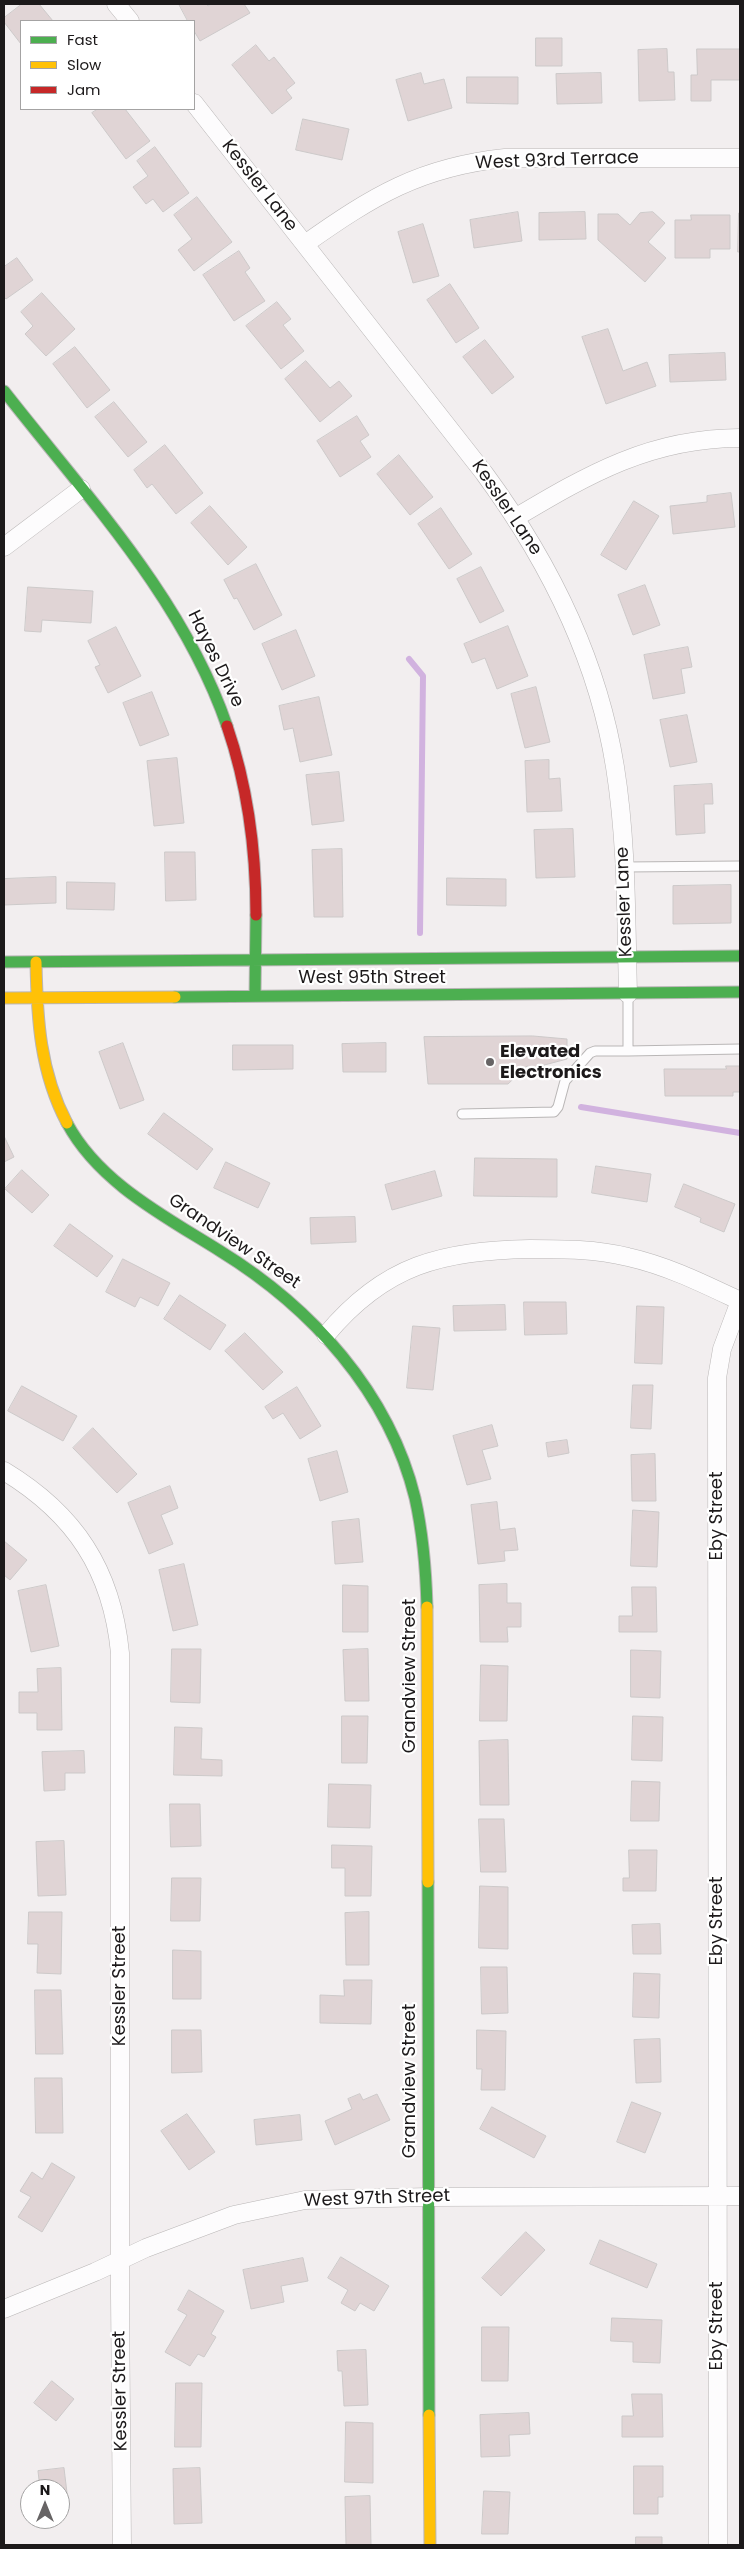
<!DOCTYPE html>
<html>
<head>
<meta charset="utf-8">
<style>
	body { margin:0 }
	#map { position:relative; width:744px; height:2549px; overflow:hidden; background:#f2eeef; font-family:Poppins,sans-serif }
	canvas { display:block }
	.frame { position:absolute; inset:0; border:5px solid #1c191a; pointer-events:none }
	.legend { position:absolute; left:20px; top:20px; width:175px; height:90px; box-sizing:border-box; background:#fff; border:1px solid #a4a3a3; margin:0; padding:6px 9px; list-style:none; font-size:15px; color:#1c191a }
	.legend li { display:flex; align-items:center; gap:10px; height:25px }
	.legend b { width:25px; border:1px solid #a4a3a3 }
	.north { position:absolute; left:20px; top:2479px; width:50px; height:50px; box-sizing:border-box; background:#fff; border:1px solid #a4a3a3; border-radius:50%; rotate:0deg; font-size:14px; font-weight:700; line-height:20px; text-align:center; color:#1c191a }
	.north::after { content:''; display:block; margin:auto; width:18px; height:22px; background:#676465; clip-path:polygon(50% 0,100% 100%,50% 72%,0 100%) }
</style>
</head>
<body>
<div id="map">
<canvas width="744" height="2549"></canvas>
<div class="frame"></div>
<ul class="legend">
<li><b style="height:6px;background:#4caf50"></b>Fast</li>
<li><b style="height:6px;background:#ffc107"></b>Slow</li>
<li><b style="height:6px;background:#c62828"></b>Jam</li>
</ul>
<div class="north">N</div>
</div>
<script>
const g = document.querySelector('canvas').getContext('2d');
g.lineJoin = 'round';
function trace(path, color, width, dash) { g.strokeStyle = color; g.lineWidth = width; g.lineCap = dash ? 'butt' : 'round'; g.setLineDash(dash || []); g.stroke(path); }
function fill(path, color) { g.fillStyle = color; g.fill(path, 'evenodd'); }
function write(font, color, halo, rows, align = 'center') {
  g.font = font + ' Poppins,sans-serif'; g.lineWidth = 4.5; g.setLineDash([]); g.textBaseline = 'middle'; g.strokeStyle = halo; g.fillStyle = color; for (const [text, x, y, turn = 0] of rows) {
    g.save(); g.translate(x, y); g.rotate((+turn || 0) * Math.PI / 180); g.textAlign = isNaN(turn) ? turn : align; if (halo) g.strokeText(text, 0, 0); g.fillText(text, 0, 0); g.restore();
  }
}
const stream = new Path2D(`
	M409,659L423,676L420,933
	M581,1107L740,1133`);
const building = new Path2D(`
	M22,4H39L53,21H21V44L4,22V18Z
	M179,4H206L208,6L211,4H244L250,13L200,41L194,31V21H188Z
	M536,38H562V66H536Z
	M256,45L269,61L274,57L295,83L286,90L292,98L272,114L232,65Z
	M667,49L668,72H674L675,100L639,101L638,50Z
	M697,49H740V80H711V101H691V75H697Z
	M421,73L424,84L444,79L452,108L408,121L396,80Z
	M601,73L602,103L557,104L556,74Z
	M467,77H518V104L467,103Z
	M98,109H125L150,141L126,159L92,113Z
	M303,119L349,129L342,160L296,150Z
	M155,147L189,193L163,212L153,199L146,204L133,187L148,176L137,161Z
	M197,197L232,242L194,271L178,250L192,239L174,215Z
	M518,212L522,241L474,248L470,220Z
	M585,212L586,239L539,240V213Z
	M653,212L665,223L648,242L666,258L645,282L598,240V214H618L630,225L640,213Z
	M739,213H740V252H738Z
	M691,215H730V249H710V258H675V220H691Z
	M423,224L439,276L413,283L398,232Z
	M239,251L250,268L245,272L265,301L234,321L203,275Z
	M17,258L33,280L6,299L4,297V267Z
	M450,284L479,328L456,343L427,300Z
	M42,293L75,329L46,356L25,334L33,326L21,312Z
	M277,302L291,319L283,325L304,351L281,369L246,326Z
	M608,329L623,371L647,362L656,386L606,404L582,337Z
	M485,340L514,377L492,394L463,357Z
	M75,347L110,390L87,408L53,364Z
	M725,353L726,380L670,382L669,355Z
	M306,361L330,388L339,381L352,396L320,422L285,379Z
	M114,402L147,442L128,457L95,417Z
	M357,416L369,435L360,441L371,457L340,477L317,441Z
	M165,445L203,493L176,514L152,484L147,488L134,470Z
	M399,455L433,497L410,515L377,474Z
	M731,493L735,527L673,534L670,506L707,502V496Z
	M634,501L659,516L626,570L601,555Z
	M210,506L247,547L228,565L191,523Z
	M441,508L472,554L449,569L418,524Z
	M256,564L282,615L254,630L237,598L234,599L224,580Z
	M481,567L504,611L480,623L457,579Z
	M645,585L660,625L633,635L618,595Z
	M28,587L93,591L91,623L42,620L41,632L25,631Z
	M508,626L528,676L497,689L485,658L472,663L464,644Z
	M116,627L141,676L108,693L95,667L100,665L88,641Z
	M296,630L315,676L282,690L262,644Z
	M688,647L692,667L681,669L685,693L653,699L644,655Z
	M536,687L550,742L525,748L511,694Z
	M152,692L169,735L140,746L123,703Z
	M319,697L332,755L300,762L293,728L284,730L279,706Z
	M687,715L697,762L670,767L660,720Z
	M177,758L184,823L154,826L147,761Z
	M549,760V779L560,778L562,811L527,812L525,761Z
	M339,772L344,821L312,825L306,775Z
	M712,784L713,804H704L705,833L676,835L674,786Z
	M573,829L575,877L536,878L534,830Z
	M342,849L343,917H314L312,850Z
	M165,852H195L196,900L166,901Z
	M56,877V903L4,905V879Z
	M447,878L506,879V906L447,905Z
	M67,882L115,883L114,910L67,909Z
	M731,885V923L673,924V886Z
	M533,1036L567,1039V1059L533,1068L527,1066L508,1084H428L424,1037Z
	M123,1043L144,1100L120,1109L99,1052Z
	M386,1043V1072H343L342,1044Z
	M233,1045H293V1069L233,1070Z
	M726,1066H740V1092H733V1096H665L664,1069H726Z
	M164,1113L213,1149L197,1170L148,1134Z
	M4,1136L14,1157L4,1162Z
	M475,1158L557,1159V1197L474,1196Z
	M226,1162L270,1183L258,1208L214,1188Z
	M596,1166L651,1174L647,1202L592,1193Z
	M22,1170L49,1195L32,1213L5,1189Z
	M435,1171L442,1196L392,1210L385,1185Z
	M684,1184L735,1204L724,1232L700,1222L701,1218L675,1207Z
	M355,1217L356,1242L311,1244L310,1218Z
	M70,1224L113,1256L97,1277L54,1246Z
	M123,1259L170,1283L158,1306L140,1297L135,1307L106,1292Z
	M180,1295L226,1325L210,1350L164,1319Z
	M524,1302H566L567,1334L525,1335Z
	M505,1305L506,1330L454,1331L453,1306Z
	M637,1306L664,1307L662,1364L635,1363Z
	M413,1326L440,1328L433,1390L407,1388Z
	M245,1333L283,1372L263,1390L225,1351Z
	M633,1385H653L651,1429L631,1428Z
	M22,1386L77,1416L63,1441L8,1411Z
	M297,1387L321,1426L300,1439L283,1413L273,1419L265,1407Z
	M492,1425L498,1446L482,1450L491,1479L467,1485L453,1436Z
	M93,1428L137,1474L117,1493L73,1448Z
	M567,1440L569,1453L548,1457L546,1443Z
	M337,1451L348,1492L320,1501L308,1459Z
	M655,1454L656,1501H632L631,1455Z
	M170,1486L178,1508L161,1515L173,1544L149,1554L128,1503Z
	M497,1502L500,1530L515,1528L518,1550L504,1551L505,1561L478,1564L471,1505Z
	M633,1510L659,1512L657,1567L631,1566Z
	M359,1519L363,1562L335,1564L332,1522Z
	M4,1541L27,1560L10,1580L4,1575Z
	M184,1564L198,1625L173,1631L159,1570Z
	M507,1584V1603H521V1627H507L508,1642H480L479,1585Z
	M46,1585L59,1646L31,1652L18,1591Z
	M343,1585L368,1586V1632H343Z
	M632,1587H656L657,1632H619V1616H632Z
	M172,1649H201L200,1703L171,1702Z
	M368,1649L369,1701H345L343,1650Z
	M631,1650L661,1651L660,1698L631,1697Z
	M481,1665L508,1666L507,1721H480Z
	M61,1668L62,1730H37V1713H19V1692H38L37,1669Z
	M342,1716H368L367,1763H342Z
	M633,1716L663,1717L662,1761L632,1760Z
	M175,1727L202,1728L201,1759L222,1760V1776L174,1775Z
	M508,1740L509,1805H480L479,1741Z
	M84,1751L85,1773H65V1790L44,1791L42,1752Z
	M632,1781L660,1782L659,1821H631Z
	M329,1784L371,1785L370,1828L328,1827Z
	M170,1804H200L201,1846L171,1847Z
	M479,1819H504L506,1872H481Z
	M64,1841L66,1895L38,1896L36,1842Z
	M332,1845L372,1846L371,1896H345V1868H332Z
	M629,1850H657L656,1891H623V1878H629Z
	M172,1878H201L200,1921H171Z
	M480,1886L508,1887V1949L479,1948Z
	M29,1912H62L61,1974L37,1973L38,1944H28Z
	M369,1912V1965H346L345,1913Z
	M660,1924L661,1954H633L632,1925Z
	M173,1950L201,1951V1999H173Z
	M481,1967H507L508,2013L482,2014Z
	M634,1973L660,1974L659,2018L633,2017Z
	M344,1980H372L371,2024L320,2023V1995L344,1996Z
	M35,1990H61L63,2054H36Z
	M172,2030H201L202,2072L172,2073Z
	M477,2030L506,2031L505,2090H481L482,2069H477Z
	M660,2039L661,2082L636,2083L634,2040Z
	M35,2078H62L63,2133H36Z
	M360,2094L363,2100L377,2094L390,2120L335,2145L325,2121L352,2109L348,2099Z
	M632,2102L661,2113L645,2153L617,2142Z
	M492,2107L546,2136L534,2158L480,2129Z
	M187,2114L215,2152L189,2170L161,2131Z
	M300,2115L302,2140L256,2145L254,2120Z
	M52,2163L75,2177L42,2232L18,2217L31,2197L20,2191L32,2172L42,2179Z
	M526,2232L545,2250L501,2296L482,2278Z
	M600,2240L657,2264L647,2288L590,2264Z
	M341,2257L389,2286L374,2311L360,2303L355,2311L341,2303L348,2290L328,2278Z
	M303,2258L308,2281L281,2286L284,2302L251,2309L243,2270Z
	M189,2290L224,2311L211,2334L216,2337L204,2357L198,2354L190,2366L165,2352L187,2315L178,2310Z
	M612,2318L662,2320L660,2363L633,2362V2342L611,2341Z
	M482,2327H509L508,2381H482Z
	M366,2350L368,2405L344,2406L342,2371H338L337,2351Z
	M52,2381L74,2399L56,2421L34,2403Z
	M176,2383H202L201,2447H175Z
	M632,2394H662L663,2437H622V2416H633Z
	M529,2413L530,2434L509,2435L510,2456L481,2457L480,2415Z
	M346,2422L373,2423V2483L345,2482Z
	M634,2466H663V2497H658V2514H634Z
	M64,2468L68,2501L60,2502V2489H40L38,2471Z
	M200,2468L202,2523L174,2524L173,2469Z
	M484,2491L510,2492L508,2534H482Z
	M370,2496L371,2545H346L345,2497Z
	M636,2537H662V2545H636Z`);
const lane = new Path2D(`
	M625,867L740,866
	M628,996V1051L740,1049
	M462,1114L554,1112L558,1107L565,1081L590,1053L595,1051H628`);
const street = new Path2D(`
	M116,4L130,21
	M194,103L484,473C548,560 598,660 615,767C627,842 626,918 628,994
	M305,244C373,196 420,167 505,158H740
	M515,518C589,474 651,438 740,438
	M4,547L81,489
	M326,1335C385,1264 442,1251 530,1249C563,1249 596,1249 628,1257C668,1266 704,1284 740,1301
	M4,1471C75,1514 112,1570 120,1653V2294L122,2545
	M4,2309L95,2272L146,2248L234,2215L305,2200L428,2197L740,2196
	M718,2545L717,1378L722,1349L740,1301`);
const fast = new Path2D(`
	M4,391C86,496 183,598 227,726
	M4,962L740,956
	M255,996L256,915
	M175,997L740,992
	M67,1123C99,1183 166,1217 220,1251C311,1307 389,1392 415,1498C423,1534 426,1570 427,1607
	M428,1882L429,2415`);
const slow = new Path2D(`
	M36,962C37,1019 40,1072 67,1123
	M4,998L175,997
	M427,1607L428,1882
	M429,2415L430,2545`);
const jam = new Path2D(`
	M227,726C248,787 256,851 256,915`);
const markers = [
	[490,1062,5,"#676465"]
];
const streetNames = [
	["West 93rd Terrace",557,161,-2],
	["Kessler Lane",259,186,52],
	["Kessler Lane",506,508,56],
	["Hayes Drive",215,659,64],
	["Kessler Lane",625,902,-92],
	["West 95th Street",372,978],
	["Grandview Street",234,1242,34],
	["Eby Street",717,1516,-90],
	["Grandview Street",410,1676,-90],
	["Eby Street",717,1921,-90],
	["Kessler Street",120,1986,-90],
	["Grandview Street",410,2081,-90],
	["West 97th Street",377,2199,-2],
	["Eby Street",717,2326,-90],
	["Kessler Street",121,2391,-91]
];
const poiNames = [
	["Elevated",500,1052],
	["Electronics",500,1073]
];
trace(stream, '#d1b2df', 6);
fill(building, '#e0d4d5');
trace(building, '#ccc9c9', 1);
trace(lane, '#b9b6b6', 11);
trace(street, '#b9b6b6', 19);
trace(fast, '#b9b6b6', 13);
trace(slow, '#b9b6b6', 13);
trace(jam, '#b9b6b6', 13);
trace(lane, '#fdfcfd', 9);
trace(street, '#fdfcfd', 18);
trace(fast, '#4caf50', 11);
trace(slow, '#ffc107', 11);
trace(jam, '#c62828', 11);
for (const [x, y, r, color] of markers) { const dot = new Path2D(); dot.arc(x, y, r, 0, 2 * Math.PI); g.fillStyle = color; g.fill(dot); trace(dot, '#fff', 2); }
write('18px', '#1c191a', '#fff', streetNames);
write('bold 18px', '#1c191a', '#fff', poiNames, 'left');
</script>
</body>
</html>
